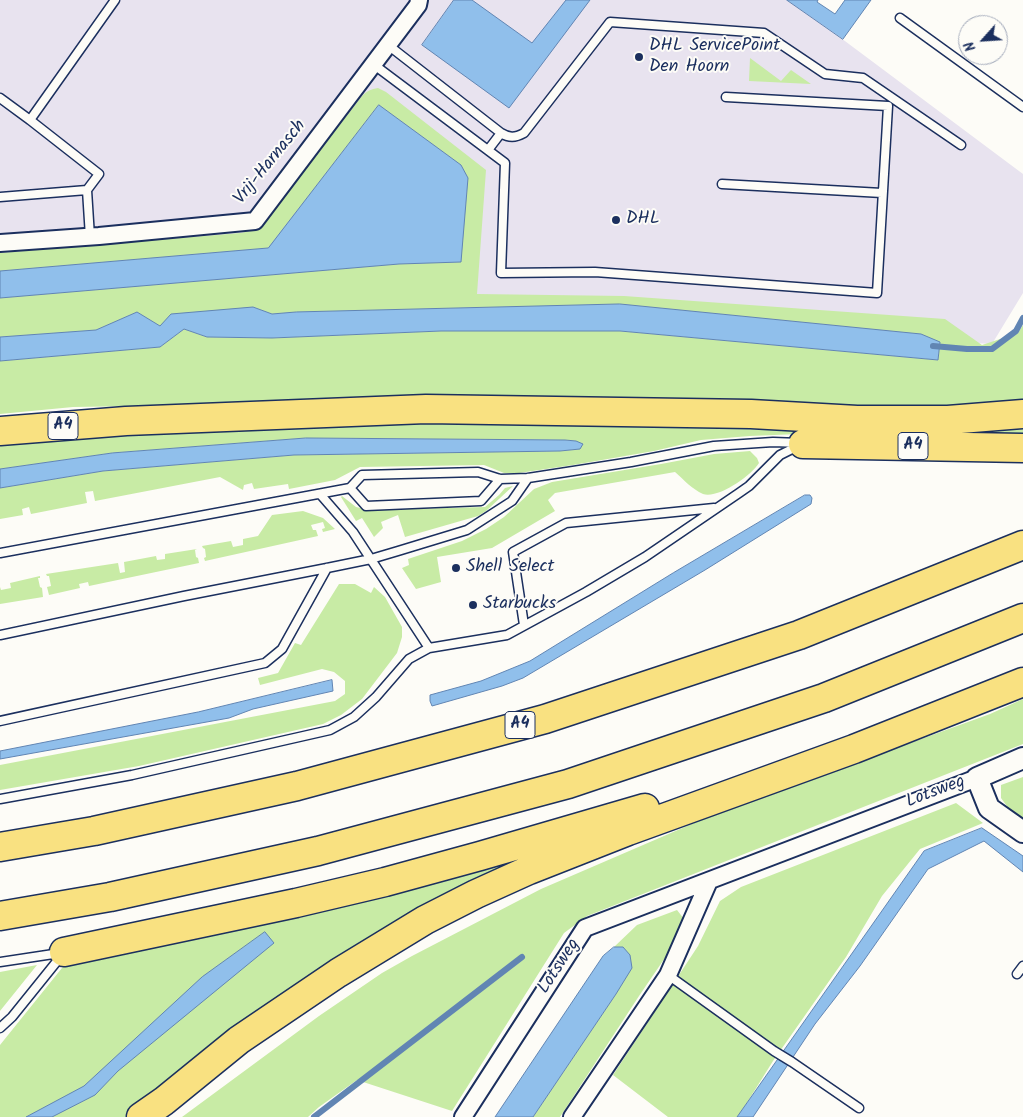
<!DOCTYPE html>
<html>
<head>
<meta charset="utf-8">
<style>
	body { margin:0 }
	#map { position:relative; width:1023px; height:1117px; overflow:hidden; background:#fdfcf7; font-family:Kalam,sans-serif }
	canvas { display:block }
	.north { position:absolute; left:958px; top:15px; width:50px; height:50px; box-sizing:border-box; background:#fdfcf7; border:1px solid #a3aaba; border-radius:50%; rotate:244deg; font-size:14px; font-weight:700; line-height:20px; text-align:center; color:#1b2f5e }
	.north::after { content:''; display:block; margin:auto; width:18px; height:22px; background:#1b2f5e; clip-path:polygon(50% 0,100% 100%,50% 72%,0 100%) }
</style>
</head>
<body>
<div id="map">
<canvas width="1023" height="1117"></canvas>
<div class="north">N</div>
</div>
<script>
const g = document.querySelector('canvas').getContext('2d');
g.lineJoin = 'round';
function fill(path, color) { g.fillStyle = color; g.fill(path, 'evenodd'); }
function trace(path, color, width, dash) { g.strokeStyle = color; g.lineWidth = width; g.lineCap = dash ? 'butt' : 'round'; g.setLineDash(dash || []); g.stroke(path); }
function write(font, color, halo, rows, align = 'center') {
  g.font = font + ' Kalam,sans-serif'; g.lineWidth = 4; g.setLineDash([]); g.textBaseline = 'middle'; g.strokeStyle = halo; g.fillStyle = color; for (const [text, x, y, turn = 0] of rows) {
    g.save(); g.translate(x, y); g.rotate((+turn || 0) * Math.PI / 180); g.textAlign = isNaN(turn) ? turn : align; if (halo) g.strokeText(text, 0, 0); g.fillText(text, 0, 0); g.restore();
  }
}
const built = new Path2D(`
	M0,0H790L1023,174V293L992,344L450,316L0,343Z`);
const green = new Path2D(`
	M750,58L781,81L791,70L811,84L749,81Z
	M378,88L386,92L486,170L477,294L624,296L945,319L982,345L1018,333L1023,325V407L347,403L73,407L0,414V361L160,347L184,329L207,337L272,338L441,331H620L938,360L940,343L921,334L620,304L296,312L272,314L253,307L160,326L137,312L96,330L0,337V298L399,264L460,262L468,178L461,165L379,105L268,248L0,271V253L240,233L251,231L266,220L362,96C367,91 371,89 378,88Z
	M306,422L1023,424V439L799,434L750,436L701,440L654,451L573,465L519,473H504L484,465L360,467L335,480L289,489L288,484L254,489L252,483L244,485L243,490L220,477L95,501L93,491L85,492L87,503L31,514L29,507L22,509L23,515L0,519V488L103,471L294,455L560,451L579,449L576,441L565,440L306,438L112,453L0,469V440Z
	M750,451L757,458L759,463C751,476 718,499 703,494C692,489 684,480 675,472L555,493L548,500L555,511L492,548L437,557L441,582L416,589L402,568L409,565L408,559L462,541L486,529L504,517L534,489L552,482L661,464L714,454Z
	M513,486L486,511L478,516L405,537L398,515L381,522L383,528L374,537L362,518L356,521L341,497L342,496L356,507L369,510L485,507L499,495L505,488Z
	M303,511L323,518L335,529L323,532L322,529L325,528L323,522L311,525L313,530H316L318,536L205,561L204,558L206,557L205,549L203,548L202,546L231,541L233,547L243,545V539L258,536L272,515Z
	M197,549L195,550L196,557L198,558L199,563L89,586L88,582L79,584L80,588L49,595L47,587L51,586L49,576H47L46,574L118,563L120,573L125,572L124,562L156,556L157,560L165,559V554Z
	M40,576V578H38L40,587L42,588L43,597L0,604V587L1,590L11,588L10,583Z
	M339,584H355L371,593L374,587L385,597L402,627V637L397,653L362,699L341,715L323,724L139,766L0,790V765L335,701L345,694V681L334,672L322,669L260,685L258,678L278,673L295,643L301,645Z
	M1023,699V744L587,916L564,933L452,1111L357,1080L319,1107L308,1117H182L319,1016L382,973L412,956L541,889L715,814L990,714Z
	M1023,777V819L1009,809L1001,798V785Z
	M956,803L983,823L920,849L882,896L846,957L773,1061L738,1117H668L613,1075L698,946L720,901L741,887Z
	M534,850L469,890L125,1117H0V1045L70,958Z
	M677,910L684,919L671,949L639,996L560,1117H533L616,994L623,947H614L637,925Z
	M37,965L0,1011V972Z`);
const water = new Path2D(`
	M454,0H472L532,43L566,0H590L509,108L422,45Z
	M787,0H818L817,2L835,14L845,0H871L843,39Z
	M379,105L461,165L468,178L461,262L399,264L0,298V271L268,248Z
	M620,304L921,334L940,342L938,360L620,331H441L272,338L207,337L184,329L160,347L0,361V337L96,330L137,312L160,326L171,314L253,307L272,314L296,312Z
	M306,438L565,440L576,441L583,444L580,449L560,451L294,455L103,471L0,488V469L112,453Z
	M805,495H810L812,498L811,504L705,570L523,678L502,686L432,706L430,701V695L481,681L530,661L673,573Z
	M332,680L333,691L253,709L229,718L0,759V751L198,712Z
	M982,828L1023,856V872L984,841L928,869L860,966L815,1024L753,1117H737L924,851Z
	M265,932L274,943L118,1071L95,1095L52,1117H26L84,1086L202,977Z
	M614,947H623L630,955L632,968L616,994L533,1117H495L603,956Z`);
const stream = new Path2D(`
	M933,346L967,349H992L1016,331L1023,318
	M314,1117L522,957`);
const service = new Path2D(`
	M900,18L1023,107
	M388,45L501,133C509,138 515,138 524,133L610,22L764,33L825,74L863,78L961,145
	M373,64L505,163L501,273L595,272L877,293L888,106L726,97
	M0,98L30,120
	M488,150L501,133
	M722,184L882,193
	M87,190L99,174L30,120L115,0
	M0,197L87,190L90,237
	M350,488L366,506L481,501L500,479
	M320,494L353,532L429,648
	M0,553L350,488L362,475L478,472L500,479L528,478L631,462L714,446L773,442L800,443
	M524,625L513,552L566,523L714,508
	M0,635L184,596L327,568L371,559L398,551L467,530L512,501L528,478
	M0,721L265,663L282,649L327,568
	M0,799L132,775L330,730L354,717L376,697L409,659L429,648L507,635L586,592L645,557L739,493L749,486L780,455L798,446
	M0,962L60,953
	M1017,974L1023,966
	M668,975L774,1051L792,1062L859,1108
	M0,1028L12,1017L62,955`);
const minor = new Path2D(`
	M0,243L99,236L255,221L418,5L419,0
	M463,1117L585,928L977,778
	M572,1117L668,975L709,881`);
const tertiary = new Path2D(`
	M1023,758L977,778L989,808L1023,832`);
const motorway = new Path2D(`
	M0,431L126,421L426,409L751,414L857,420H948L1023,414
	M803,444L1023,448
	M0,847L94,831L297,786L545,719L799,635L1023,545
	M0,916L110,897L318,851L568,784L824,698L1023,618
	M64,952L296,903L385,882L480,856L645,808
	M141,1117L164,1101L239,1040L338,973L425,920L476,894L529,870L628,831L854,749L1023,682`);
const markers = [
	[639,57,5,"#1b2f5e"],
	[616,220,5,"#1b2f5e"],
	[456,568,5,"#1b2f5e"],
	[473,605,5,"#1b2f5e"]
];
const shields = [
	[63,426,30],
	[913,446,30],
	[520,725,30]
];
const shieldNames = [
	["A4",63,426],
	["A4",913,446],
	["A4",520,725]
];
const poiNames = [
	["DHL ServicePoint",649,47],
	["Den Hoorn",649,68],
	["DHL",626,220],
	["Shell Select",466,568],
	["Starbucks",483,605]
];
const streetNames = [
	["Vrij-Harnasch",271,163,-51],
	["Lotsweg",936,793,-21],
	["Lotsweg",560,967,-57]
];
fill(built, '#e8e3ef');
fill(green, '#c8eba5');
fill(water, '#90bfeb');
trace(water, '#6185b3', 1);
trace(stream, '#6185b3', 6);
trace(service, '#1b2f5e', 11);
trace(minor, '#1b2f5e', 20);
trace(tertiary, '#1b2f5e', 24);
trace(motorway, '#1b2f5e', 31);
trace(service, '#fdfcf7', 8);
trace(minor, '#fdfcf7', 16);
trace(tertiary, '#fdfcf7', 20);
trace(motorway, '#f9e181', 28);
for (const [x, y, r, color] of markers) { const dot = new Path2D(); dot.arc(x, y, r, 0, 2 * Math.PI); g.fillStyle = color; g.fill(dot); trace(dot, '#fdfcf7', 2); }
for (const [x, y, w] of shields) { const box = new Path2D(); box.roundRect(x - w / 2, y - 13.5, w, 27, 4); g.fillStyle = '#fdfcf7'; g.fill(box); trace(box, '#1b2f5e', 1); }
write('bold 16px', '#1b2f5e', null, shieldNames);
write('18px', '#1b2f5e', '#fdfcf7', poiNames, 'left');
write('18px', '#1b2f5e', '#fdfcf7', streetNames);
</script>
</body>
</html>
